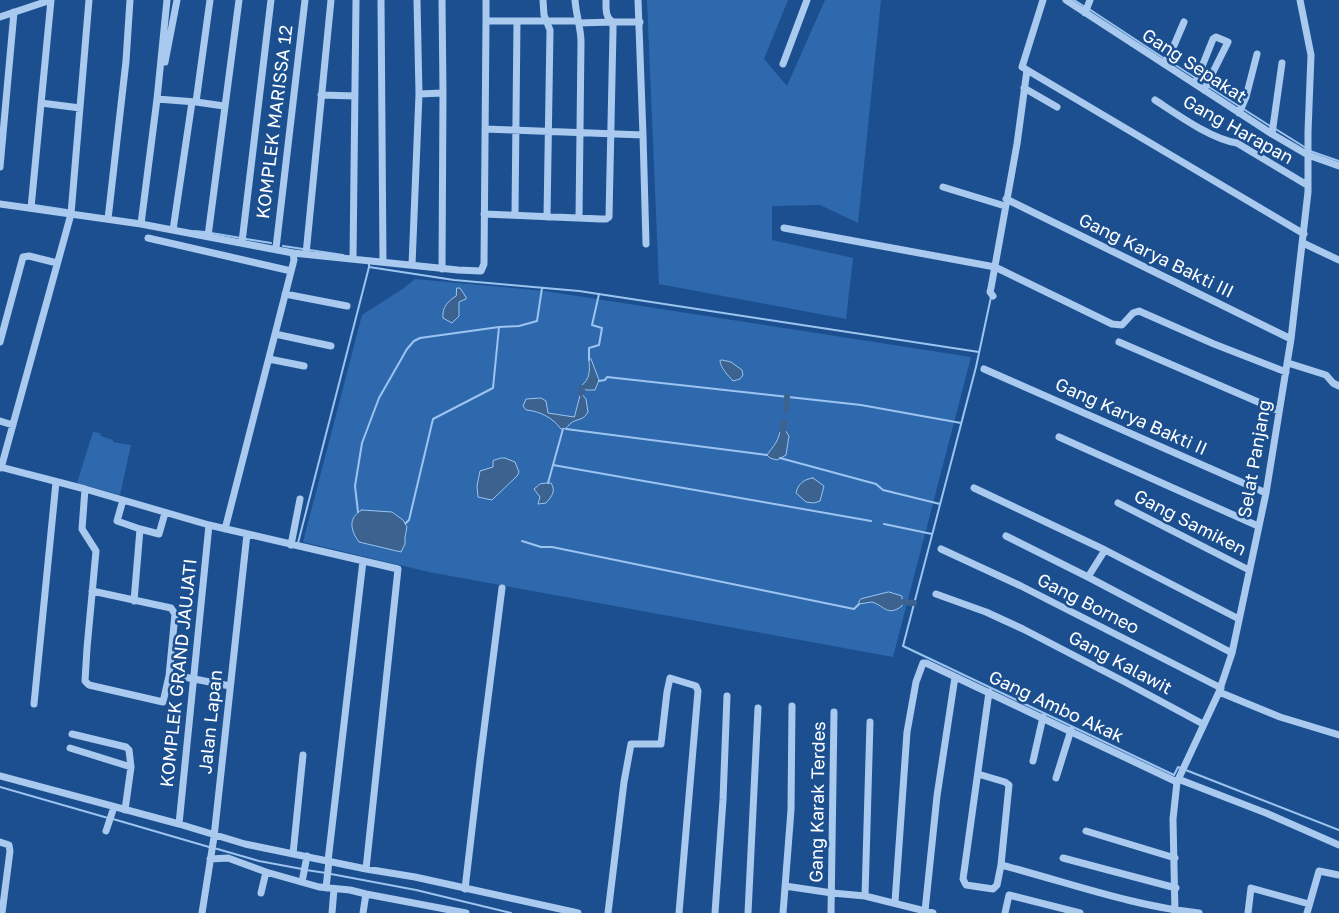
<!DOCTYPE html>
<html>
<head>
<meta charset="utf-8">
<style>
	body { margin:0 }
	canvas { display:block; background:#1b4f8f }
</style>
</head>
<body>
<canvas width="1339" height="913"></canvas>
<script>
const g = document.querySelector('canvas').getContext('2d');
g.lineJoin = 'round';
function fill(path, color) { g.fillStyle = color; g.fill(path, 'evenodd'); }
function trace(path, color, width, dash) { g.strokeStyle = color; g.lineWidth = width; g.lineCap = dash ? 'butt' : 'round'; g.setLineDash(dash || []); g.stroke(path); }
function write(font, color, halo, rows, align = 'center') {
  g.font = font + ' "Golos Text",sans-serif'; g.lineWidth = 5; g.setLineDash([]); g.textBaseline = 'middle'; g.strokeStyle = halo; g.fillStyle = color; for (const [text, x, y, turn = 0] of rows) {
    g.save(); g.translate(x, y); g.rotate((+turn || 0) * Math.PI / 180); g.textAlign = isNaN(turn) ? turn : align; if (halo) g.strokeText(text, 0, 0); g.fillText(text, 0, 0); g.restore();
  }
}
const green = new Path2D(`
	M647,0H788L764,59L787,86L825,0H881L858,223L820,205L772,206V240L853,258L846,319L659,284Z
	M415,279L545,291L971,357L893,657L429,572L303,542L362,315L404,288Z
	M93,432L100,433L101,436L113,440V442L131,445L120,495L77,483Z`);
const water = new Path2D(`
	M457,288H460L466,297V299L459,302V316L452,323L443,318C442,307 448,301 456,296Z
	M591,359L599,380L595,390H586L581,386C590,379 590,371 589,360Z
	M722,360L731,362L742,370L743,375L740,379L733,381C728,375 721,369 720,361Z
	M581,393L586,399L588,412C583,421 578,418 571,423C567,426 568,429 561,429C553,418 540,411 526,410L523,406L526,399L541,398L546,401L548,413L574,417Z
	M785,430L789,436L786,455L777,460L770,458L767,455C773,446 777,444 780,432Z
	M501,458H505L515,462L519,472L517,476L492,500L478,497L477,486L480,471L493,467V461Z
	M813,478L824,486L820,501L814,503L806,502L796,493C798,484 804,479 813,478Z
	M547,483H551C556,491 552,496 546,503L538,504L540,497L534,489L540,484Z
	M362,510L392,512L403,520L407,527L405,537V544L401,552L359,542C351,531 347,518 362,510Z
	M889,592L902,596V606C887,617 885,606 872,602L859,604V601L861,599Z`);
const stream = new Path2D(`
	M1074,0L1085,7
	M1089,9L1165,59
	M1169,61L1194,77
	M1209,87L1270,126
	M1274,128L1306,148
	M1310,151L1339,161
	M34,205L67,210
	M194,231L205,232
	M211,233L241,238
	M246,239L271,243
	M283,246L343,255
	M369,267L454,280L579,291L979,352
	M991,297L976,367L903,646L1174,775L1178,767L1339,830
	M589,360V348L599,345L602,328L592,325L599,294
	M599,381L605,380L607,377L861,405L961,423
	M566,429L767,455
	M780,458L876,484L883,490L940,504
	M553,465L871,521
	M548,483L563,429
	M358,512L355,486L362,443L379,398L407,349L414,341L420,338L499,327L519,326L537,321L542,288
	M406,523L409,520L433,419L493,388L499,327
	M884,524L932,534
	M522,541L541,547H552L854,609L859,604
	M298,543L369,267V262
	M0,787L108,818
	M113,819L209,847
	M214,848L259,861L302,869
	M306,870L326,873
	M331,874L416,890L511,913`);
const canal = new Path2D(`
	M581,393L582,388
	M786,410L787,397
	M783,431L784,422
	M903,602L914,603`);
const minor = new Path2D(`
	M381,0L383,262
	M442,0L443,93
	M543,0L544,15L550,30L547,217
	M575,0C576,15 581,28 581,42L579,218
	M1066,0L1272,134L1308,155L1339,166
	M1085,13L1090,0
	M0,17L51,0
	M486,21V0
	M613,22H640
	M579,23L612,22
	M165,62L177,0
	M783,64L807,0
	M1164,64L1172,50L1184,22
	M1027,70L1022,67L1043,0
	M1195,84L1213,39L1216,37L1228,42L1204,90
	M1024,88L1057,107
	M419,94L443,93L442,269
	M321,95L355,96
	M157,99L196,102L224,106
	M1155,100C1178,115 1211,139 1237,143L1307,185
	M196,102L210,0
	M41,103L80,108
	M1239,113L1246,97L1257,54
	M485,129L643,135L638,0
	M1272,134L1282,63
	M643,135L646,244
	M0,167L14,12
	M943,187L1005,206
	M1006,199L1291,339
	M0,204L141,224L293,253L294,260L225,529
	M31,208L51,0
	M484,214L601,219H606L609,217L613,31V22C605,18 606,8 606,0
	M515,214L517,21
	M108,219L126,61L130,0
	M141,224L157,99L167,0
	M784,228L995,267L1112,324L1122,325L1133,313L1139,311L1214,344L1286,372
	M173,230L192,102
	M208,236L239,0
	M148,238L291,271
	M242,242L271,0
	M1303,243L1339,260
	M276,248L305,0
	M293,253L458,270L481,271L484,264L486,21H578
	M306,254L331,0
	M353,259L356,0
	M412,265L419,94L417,0
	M285,294L347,306
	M993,296L990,292L991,288L1017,144L1027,70L1304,234
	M275,334L331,346
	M0,342L23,257L29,256L57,263
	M1119,342L1279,411
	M269,359L304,366
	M1288,363L1326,375L1333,383L1339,386
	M984,369L1266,493
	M0,421L13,425
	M1059,437L1258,526
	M0,467L85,489L209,525L398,569L366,869
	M1,468L71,214L89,0
	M974,488L1105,550
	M85,489L82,529L96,551L87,648L85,681L89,685L163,702L169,676L175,614L171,608L92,591
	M123,500L117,521L140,529L134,601
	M1118,503L1249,570
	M140,529L159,534L165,513
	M1006,536L1088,577L1232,653
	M291,545L300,499
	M941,549L1021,586L1221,688
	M1088,577L1105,550L1239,619
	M936,594L986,612L1023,629L1125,682L1203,724
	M179,676L230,686
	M1219,692L1280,717L1339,735
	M34,704L56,482
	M72,734L126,747L129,750L131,767L125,810
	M70,748L131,767
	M1033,761L1043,717
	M978,774L1005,782L1009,785L1001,865L997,885L993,889L966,885L963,879L989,692
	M0,776L179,824L245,844L366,869L415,877L578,913
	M1056,778L1071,730
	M1178,779L1266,813L1339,845
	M179,824L209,525
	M106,831L114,807
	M1086,831L1175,858
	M0,842L9,845L10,851L2,913
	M293,854L303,755
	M1063,858L1176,888
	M210,859L228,858L266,872L319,887L350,890L366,894L466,913
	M328,861L363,561
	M1001,865C1067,882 1132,906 1199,913
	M302,882L307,856
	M785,886L832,893L865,896L933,913
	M326,888L329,861
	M465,889L480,761L502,588
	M261,893L266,872
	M865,896L870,722
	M895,902L907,732L916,682L923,663H926L1177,782
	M925,911L937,796L955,677
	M202,913L214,837L247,534
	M332,913L334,889
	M363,913L366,894
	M608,913L624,782L631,744H661L667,692L670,678L693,685L696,686L698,691L679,913
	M715,913L723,800L727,696
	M748,913L758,708
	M783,913L791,810L792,706
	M831,913L834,712
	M1005,913L1009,895L1080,913
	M1175,913L1173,819L1177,782L1219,692L1232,653L1266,493L1291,339L1308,192V132L1311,55L1300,0
	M1248,913L1251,888L1309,904
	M1307,913L1319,871L1339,875`);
const streetNames = [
	["Gang Sepakat",1194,66,33],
	["KOMPLEK MARISSA 12",275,122,-83],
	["Gang Harapan",1238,130,29],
	["Gang Karya Bakti III",1156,256,26],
	["Gang Karya Bakti II",1131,417,24],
	["Selat Panjang",1255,459,-80],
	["Gang Samiken",1190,523,27],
	["Gang Borneo",1088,604,27],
	["Gang Kalawit",1120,663,28],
	["KOMPLEK GRAND JAUJATI",179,673,-84],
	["Gang Ambo Akak",1056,707,25],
	["Jalan Lapan",211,722,-84],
	["Gang Karak Terdes",818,802,-89]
];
fill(green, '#2e69ad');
fill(water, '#3c6290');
trace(water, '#9cc4f0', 1);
trace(stream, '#9cc4f0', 2);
trace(canal, '#3c6290', 6);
trace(minor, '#a9c9ee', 7);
write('18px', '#fff', '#1b4f8f', streetNames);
</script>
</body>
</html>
